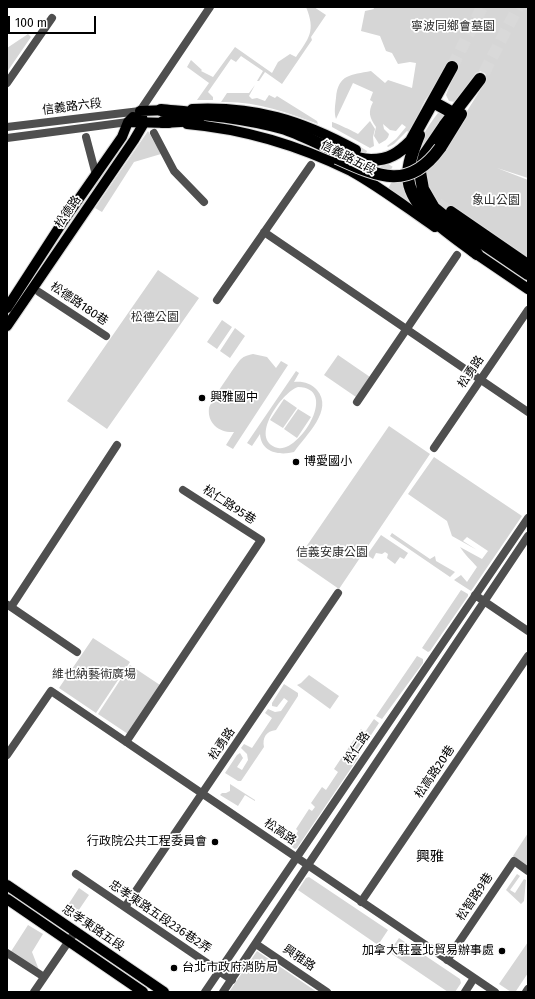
<!DOCTYPE html>
<html>
<head>
<meta charset="utf-8">
<style>
	body { margin:0 }
	#map { position:relative; width:535px; height:999px; overflow:hidden; background:#fff; font-family:"Fira Sans",sans-serif }
	canvas { display:block }
	.frame { position:absolute; inset:0; border:8px solid #000; pointer-events:none }
	.scale { position:absolute; left:8px; top:16px; width:88px; height:18px; box-sizing:border-box; border:2px solid #000; border-top:0; padding-left:5px; font-size:12px; line-height:14px; white-space:nowrap; color:#000; -webkit-text-stroke:3px #fff; paint-order:stroke }
</style>
</head>
<body>
<div id="map">
<canvas width="535" height="999"></canvas>
<div class="frame"></div>
<div class="scale">100 m</div>
</div>
<script>
const g = document.querySelector('canvas').getContext('2d');
g.lineJoin = 'round';
function fill(path, color) { g.fillStyle = color; g.fill(path, 'evenodd'); }
function trace(path, color, width, dash) { g.strokeStyle = color; g.lineWidth = width; g.lineCap = dash ? 'butt' : 'round'; g.setLineDash(dash || []); g.stroke(path); }
function write(font, color, halo, rows, align = 'center') {
  g.font = font + ' "Fira Sans","Noto Sans TC",sans-serif'; g.lineWidth = 3.5; g.setLineDash([]); g.textBaseline = 'middle'; g.strokeStyle = halo; g.fillStyle = color; for (const [text, x, y, turn = 0] of rows) {
    g.save(); g.translate(x, y); g.rotate((+turn || 0) * Math.PI / 180); g.textAlign = isNaN(turn) ? turn : align; if (halo) g.strokeText(text, 0, 0); g.fillText(text, 0, 0); g.restore();
  }
}
const green = new Path2D(`
	M306,7H314L326,15L311,37L312,40L282,84L265,72L259,81H257L263,71L241,56L236,62L231,59L208,92L213,97V100H197L209,83L187,67L191,60L202,70L201,71L213,77L235,47L272,73L278,62L290,54L296,57C309,38 316,31 306,7Z
	M373,7H528V178L497,168L528,180V259L449,215C430,200 427,191 426,169L440,154L484,84L486,77L485,72L481,71L476,73L455,102L449,101L446,95L453,77C445,83 433,88 428,96C419,108 417,122 411,134L407,131L394,144L388,147L387,146L396,139L406,127L402,124L396,131L390,130L383,124L384,129L389,134C388,140 384,141 379,144L374,136L376,127C369,117 368,112 373,102L370,100L373,92L353,83L336,119C334,112 335,106 336,98C338,74 351,75 371,71L385,83L388,80L412,88L416,63L410,62L398,64L392,53L386,51L380,36L361,31L365,11L374,9Z
	M28,34L31,37L7,72V48Z
	M255,85L249,96L252,99L257,98L265,101L269,95L275,98L277,96L317,121L318,124C286,112 256,101 221,102L227,93H249Z
	M438,113H442L444,117L419,167L412,163C417,144 426,128 438,113Z
	M370,121L375,129L373,137L374,146L370,148L332,127V122C336,123 355,132 358,134Z
	M148,131L161,154L134,162L102,212L95,208Z
	M404,178L415,208L388,189L393,179Z
	M158,270L199,298L107,429L67,401Z
	M222,320L232,327L217,349L207,342Z
	M235,328L245,336L230,358L220,351Z
	M253,354L267,357L276,368L281,361L288,365L233,449L226,445L234,432C220,433 207,424 209,408C210,403 236,364 241,359C244,356 249,355 253,354Z
	M338,355L370,377L356,397L324,375Z
	M296,371L299,373L294,382C302,381 311,383 317,390C334,410 306,435 294,452C279,456 261,452 260,434L252,446L247,443ZM298,387C340,388 299,453 278,448C247,440 283,391 298,387Z
	M284,399L297,408L283,428L270,420Z
	M298,409L311,417L297,438L284,429Z
	M389,426L430,454L339,589L297,560Z
	M434,457L522,516L471,591L454,580L461,575L467,582L477,567C471,560 465,555 460,547L482,559L488,551L467,537L463,541L477,550L452,536L447,521L408,494Z
	M392,533L430,559L435,556L436,561L455,572L450,577L390,536Z
	M381,535L408,553L404,559L400,557L395,564L387,558L388,554L385,552L382,554L376,553L373,559L367,555Z
	M461,590L468,594V596L430,651L428,652L422,648Z
	M93,638L130,662L96,713L59,688Z
	M417,656L423,659V663L382,719L376,716Z
	M130,665L160,685L128,734L98,714Z
	M309,675L339,696L330,709L297,685L301,683Z
	M284,684L298,693V696L276,730C266,731 262,738 264,747L241,781H238L225,773L237,755L240,753L243,758L237,767L242,770L248,760L247,754L241,748L244,744L252,748L272,718L265,713L268,709L275,712L281,711L288,701L284,698L277,707L272,706V703Z
	M374,719L379,723L361,750L358,758L297,848L295,849L289,845L298,831L296,829L309,809L312,811L315,807L311,803L322,787L326,790L338,772L334,769L342,757L346,760L349,755L345,753L361,729L365,732Z
	M230,784L255,800V801L245,795L238,806L220,795L222,793H226L230,791Z
	M528,833V866L513,856Z
	M517,874L520,876L510,890L515,893L524,879L526,880L524,901L521,904L506,890Z
	M309,877L388,930L378,945L298,890L306,878Z
	M79,888L89,895L74,917L64,911Z
	M28,925L43,934L32,952L39,970L10,953Z
	M399,938L460,979L461,983L455,992H448L389,952Z
	M528,942V973L516,991L511,992L499,984Z
	M257,951L317,992H229Z`);
const majorTunnel = new Path2D(`
	M356,150L398,176
	M426,195L451,211`);
const highwayTunnel = new Path2D(`
	M452,67L482,7
	M484,73L518,7`);
const minor = new Path2D(`
	M7,83L52,18
	M7,127L140,111L210,7
	M154,133L174,171L204,202
	M86,137L96,175
	M7,138L128,122
	M264,232L528,412
	M39,292L106,336
	M217,300L311,165
	M357,402L457,255
	M434,448L528,310
	M475,595L528,631
	M8,605L77,652
	M11,607L117,445
	M126,742L261,540L183,490
	M7,755L51,691L495,992
	M76,874L232,980
	M361,902L528,656
	M125,907L338,593
	M256,944L327,992
	M7,953L44,977
	M447,960L514,861L528,871
	M34,992L75,932
	M205,992L528,518
	M223,992L528,536
	M465,992L474,978
	M526,992L528,989`);
const major = new Path2D(`
	M192,109C255,106 301,120 356,150
	M140,111L168,110
	M128,122L169,123
	M187,124C244,129 300,146 351,171C380,187 407,208 435,227
	M451,211L528,264
	M472,251L528,289
	M7,308L62,223L122,137L128,122L133,117
	M7,326L134,140L144,123L140,111
	M7,885L164,992
	M7,899L143,992`);
const highway = new Path2D(`
	M480,79L444,126L425,154L420,172L423,189L434,208L450,221L528,274
	M433,102L453,113
	M161,110C202,114 243,117 282,128C309,136 345,160 371,160C389,160 399,153 411,141L452,67
	M163,122L198,120
	M419,135C414,148 408,162 408,176C409,210 453,235 477,254
	M440,148L461,114`);
const highwayBridge = new Path2D(`
	M337,158C379,177 409,191 440,148`);
const markers = [
	[202,398,4,"#000"],
	[296,462,4,"#000"],
	[215,842,4,"#000"],
	[502,951,4,"#000"],
	[174,968,4,"#000"]
];
const parkNames = [
	["寧波同鄉會墓園",453,27],
	["象山公園",496,201],
	["松德公園",155,318],
	["信義安康公園",332,553],
	["維也納藝術廣場",94,675]
];
const streetNames = [
	["信義路六段",72,107,-7],
	["信義路五段",348,158,27],
	["松德路",68,212,-56],
	["松德路180巷",79,304,34],
	["松勇路",471,372,-56],
	["松仁路95巷",229,505,33],
	["松勇路",222,744,-56],
	["松仁路",357,748,-56],
	["松高路20巷",435,772,-56],
	["松高路",280,832,34],
	["松智路9巷",475,897,-56],
	["忠孝東路五段236巷2弄",160,917,34],
	["忠孝東路五段",93,928,34],
	["興雅路",299,958,34]
];
const poiNames = [
	["興雅國中",210,398],
	["博愛國小",304,462],
	["行政院公共工程委員會",207,842,"right"],
	["加拿大駐臺北貿易辦事處",494,951,"right"],
	["台北市政府消防局",182,968]
];
const quarterNames = [
	["興雅",430,857]
];
fill(green, '#d6d6d6');
trace(majorTunnel, '#d9d9d9', 10, [10, 5]);
trace(highwayTunnel, '#d9d9d9', 12, [12, 6]);
trace(major, '#dbdbdb', 12);
trace(highway, '#dbdbdb', 14);
trace(minor, '#4f4f4f', 8);
trace(major, '#000', 10);
trace(highway, '#000', 12);
trace(highwayBridge, '#dbdbdb', 14, []);
trace(highwayBridge, '#000', 12);
for (const [x, y, r, color] of markers) { const dot = new Path2D(); dot.arc(x, y, r, 0, 2 * Math.PI); g.fillStyle = color; g.fill(dot); trace(dot, '#fff', 1.5); }
write('12px', '#2d2d2d', '#fff', parkNames);
write('12px', '#000', '#fff', streetNames);
write('12px', '#000', '#fff', poiNames, 'left');
write('14px', '#000', '#fff', quarterNames);
</script>
</body>
</html>
